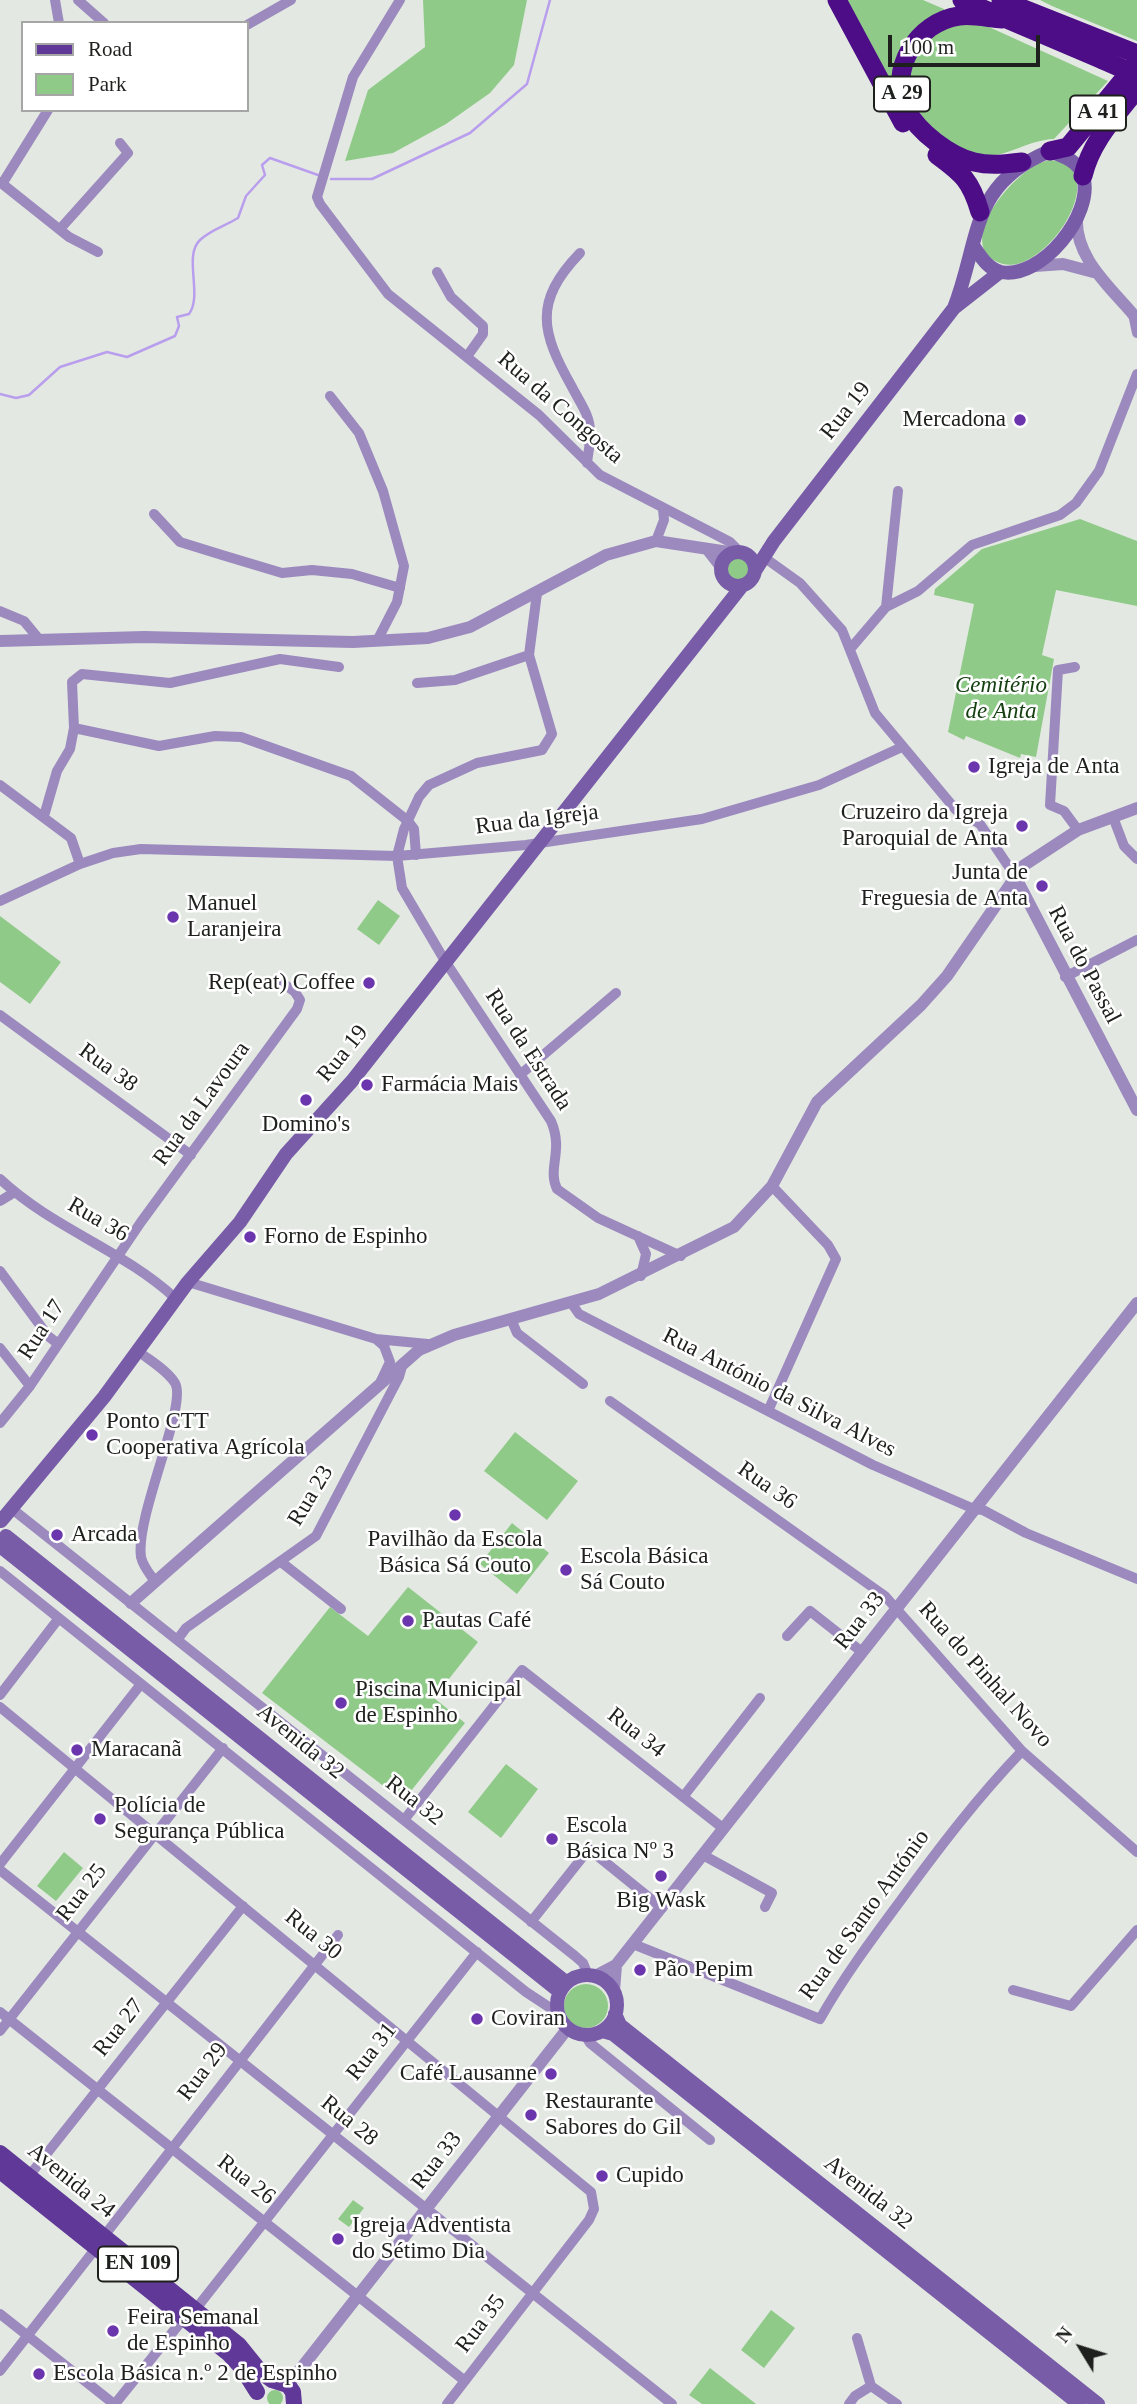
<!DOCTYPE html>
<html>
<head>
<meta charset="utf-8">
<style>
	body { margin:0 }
	#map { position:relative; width:1137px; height:2404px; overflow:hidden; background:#e3e9e2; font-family:"Times New Roman",serif }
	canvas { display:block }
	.legend { position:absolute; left:21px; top:21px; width:228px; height:91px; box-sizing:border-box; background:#fff; border:2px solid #a5a6a5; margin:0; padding:9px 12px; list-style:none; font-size:21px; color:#1e201d }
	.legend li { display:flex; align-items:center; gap:14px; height:35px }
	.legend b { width:35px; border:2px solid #a5a6a5 }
	.north { position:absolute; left:1046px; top:2313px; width:70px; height:70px; -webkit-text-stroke:5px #fff; paint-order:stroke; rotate:308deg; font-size:19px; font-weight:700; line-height:28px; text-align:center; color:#1e201d }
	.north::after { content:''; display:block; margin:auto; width:24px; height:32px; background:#1e201d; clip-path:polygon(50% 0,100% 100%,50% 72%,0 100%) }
	.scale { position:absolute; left:888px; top:35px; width:152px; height:32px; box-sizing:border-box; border:4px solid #1e201d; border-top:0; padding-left:9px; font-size:21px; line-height:24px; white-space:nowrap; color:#1e201d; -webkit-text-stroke:5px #fff; paint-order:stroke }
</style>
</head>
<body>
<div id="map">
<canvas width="1137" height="2404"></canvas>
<ul class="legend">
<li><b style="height:9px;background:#603897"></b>Road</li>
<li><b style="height:19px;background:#90ca89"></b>Park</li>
</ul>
<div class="north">N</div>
<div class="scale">100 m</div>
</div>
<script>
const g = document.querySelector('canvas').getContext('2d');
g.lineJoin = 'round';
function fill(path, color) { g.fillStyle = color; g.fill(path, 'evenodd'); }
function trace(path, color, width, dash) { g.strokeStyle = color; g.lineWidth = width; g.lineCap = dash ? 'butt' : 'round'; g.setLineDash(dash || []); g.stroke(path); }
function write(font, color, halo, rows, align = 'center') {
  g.font = font + ' "Times New Roman",serif'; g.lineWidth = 5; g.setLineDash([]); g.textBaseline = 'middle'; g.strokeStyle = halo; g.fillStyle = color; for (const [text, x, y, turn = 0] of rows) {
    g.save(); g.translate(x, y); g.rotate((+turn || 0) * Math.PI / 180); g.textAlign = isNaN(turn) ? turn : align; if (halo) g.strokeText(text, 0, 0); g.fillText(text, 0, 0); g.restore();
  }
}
const green = new Path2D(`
	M423,0H527L514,65L490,93L446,124L393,153L345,161L368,90L425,47Z
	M843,0H923L944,9L945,14L928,23L899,97Z
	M1040,0H1137V41L1052,6Z
	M978,22L1108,81L1054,139C1023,140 999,165 966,153C958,150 950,142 944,137C884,94 903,25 978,22Z
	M1050,160C1116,166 1047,275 1003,264C948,250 1015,165 1050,160Z
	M1080,519L1137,541V606L1056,590L1042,655L1054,659L1036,757L1021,754L1020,758L966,736L964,740L948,732L974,604L934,595L935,589L982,549Z
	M727 569a11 11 0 1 1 22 0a11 11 0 1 1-22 0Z
	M378,900L400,916L379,945L357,929Z
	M0,916L61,962L30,1004L0,982Z
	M515,1432L578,1481L547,1520L484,1471Z
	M512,1523L549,1553L517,1594L480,1564Z
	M408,1587L478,1642L434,1698L465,1723L403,1801L262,1693L330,1607L368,1636Z
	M506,1764L538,1789L501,1838L468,1812Z
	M64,1852L83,1868L56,1901L37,1886Z
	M564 2006a22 22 0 1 1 44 0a22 22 0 1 1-44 0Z
	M353,2200L364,2208L349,2227L338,2219Z
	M771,2310L795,2328L764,2368L741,2350Z
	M710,2368L756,2404H702L689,2395Z
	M267 2398a8 8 0 1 1 16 0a8 8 0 1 1-16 0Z`);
const stream = new Path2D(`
	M331,179H372L470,133L527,84L550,0
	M0,394L16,398L29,395L60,367L107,352L127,357L175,336L179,326L177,317L189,314C203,295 183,256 200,240C210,230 225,226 238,218L246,196L265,175L262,165L270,158L318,175`);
const minor = new Path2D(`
	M55,0L59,23
	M78,0L104,23
	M400,0L353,77L317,197L320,204L388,294L539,415L600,475L730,542L740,552
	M247,25L291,0
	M0,182L69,237L98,252
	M2,184L48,110
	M60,229L128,153L120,143
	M580,253C533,302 541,332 572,387C579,401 590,415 590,431C591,442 588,453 587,463
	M437,272L451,297L483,326V334L468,355
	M1133,314L1137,333
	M330,396L359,433L383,491L404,566L397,602L378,639
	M154,514L180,542L222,555L282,573L312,570L352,574L400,588
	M656,541L664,520L663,509
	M765,558L800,583L842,630L875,713L956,810L980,824L1015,876
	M537,593L529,655L552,734L542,750L477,763L429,785L419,797L404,829L397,856L402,888L445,961L551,1121C564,1151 547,1168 557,1189L598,1218L681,1256
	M886,607L918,591L972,545L1060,515L1076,503L1099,471L1137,374
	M0,611L24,621L38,638
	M851,648L886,607L898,491
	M1075,667L1058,670L1050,805L1064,811L1078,830
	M417,683L455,680L529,655
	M74,728L159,746L215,736L241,737L351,776L408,821L414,829L416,855
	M0,785L71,838L80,864
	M44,816L57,771L70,749L74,728L72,682L82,674L170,683L280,659L339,667
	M1113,817L1124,846L1137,859
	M0,901L80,864L113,853L141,849L397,856L526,845L702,819L819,785L902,747
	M1065,977L1137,940
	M0,1015L191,1155
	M521,1074L616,993
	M0,1179C52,1228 123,1250 175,1298
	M0,1201L15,1192
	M638,1236L646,1254L641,1276
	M0,1271L48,1336L57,1343
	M188,1282L376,1339L428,1344
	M572,1304L579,1314L873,1465L974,1509L983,1510L1026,1533L1137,1579
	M511,1319L517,1333L583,1384
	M376,1339L384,1346L390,1362L381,1381
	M0,1348L30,1386
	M138,1351C149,1360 167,1370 175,1383C188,1405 135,1516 141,1557C143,1566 149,1573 154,1580
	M610,1401L885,1596L1022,1751L1137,1852
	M768,1411L836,1259L828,1245L772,1186
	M0,1423L30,1386L141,1222L297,1009L300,1000L295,992L277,979
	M11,1508L575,1956L583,1963L588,1975
	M281,1562L341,1609
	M0,1571L526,1992L558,2013
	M787,1636L810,1611L862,1652
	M177,1640L186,1628L316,1536L399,1377L403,1363
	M0,1695L59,1618
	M0,1707L591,2192L594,2209L589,2220L447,2404
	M683,1797L760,1698
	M404,1820L522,1670L724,1829
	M703,1855L772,1893L765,1907
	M0,1864L141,1684
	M0,1870L672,2404
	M531,1922L589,1849L662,1908
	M633,1944L820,2019C843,1978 872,1939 901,1900C939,1848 977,1798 1022,1751
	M1013,1990L1071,2006L1137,1930
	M0,2012L465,2381
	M0,2031L223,1748
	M585,2035L590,2043L710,2140
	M29,2176L243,1906
	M104,2236L338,1935
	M195,2310L477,1952
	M0,2314L114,2404
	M857,2338L871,2386
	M0,2371L96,2248
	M115,2404L184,2318
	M849,2404L855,2396L871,2386L897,2404`);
const tertiary = new Path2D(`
	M1077,216C1074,259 1112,288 1137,319
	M1035,266L1063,264L1097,273
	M708,550L722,568
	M0,641L144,637L353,642L428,638L470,627L606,555L656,541L735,553
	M1015,876L1137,1110
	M131,1603L419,1350L454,1335L599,1294L734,1227L772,1186L817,1102L921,1005L947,976L1023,866L1078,830L1137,808
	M595,1976L616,1965L1137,1303
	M614,1991L616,1965
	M288,2385L568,2028`);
const secondary = new Path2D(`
	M954,308C981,238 969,184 1050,151C1063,156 1079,161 1083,176C1095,214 1041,280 1001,272C988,269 981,257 974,247
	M721 569a17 17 0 1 1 34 0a17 17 0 1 1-34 0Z
	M755,571L774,541L954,308L1000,272
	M1,1521L104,1397L188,1282L240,1222L286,1154L352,1081L742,586
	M6,1536L567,1983
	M0,1546L560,1992
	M557 2005a30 30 0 1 1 60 0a30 30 0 1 1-60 0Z
	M615,2014L620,2025L1098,2404
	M602,2031L613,2034L1079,2404`);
const primary = new Path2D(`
	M0,2153L239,2345L260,2371L272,2380L288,2385L293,2392L294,2404
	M0,2171L229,2354L242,2368L257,2392`);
const motorway = new Path2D(`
	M837,0L903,123
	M962,0L1103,60
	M1001,0L1137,54
	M1002,19C989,18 972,14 959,16C917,22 887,70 907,110C918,132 950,156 974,162C990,166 1006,164 1022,162
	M1050,151L1068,147L1137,63
	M937,155C963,174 971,181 980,212
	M1083,176C1091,141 1116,116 1137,89`);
const motorwayBridge = new Path2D(`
	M1103,60L1137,75`);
const markers = [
	[1020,420,7,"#6b36ad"],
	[974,767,7,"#6b36ad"],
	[1022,826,7,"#6b36ad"],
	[1042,886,7,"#6b36ad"],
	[173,917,7,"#6b36ad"],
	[369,983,7,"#6b36ad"],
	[367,1085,7,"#6b36ad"],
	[306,1100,7,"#6b36ad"],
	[250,1237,7,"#6b36ad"],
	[92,1435,7,"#6b36ad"],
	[455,1515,7,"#6b36ad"],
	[57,1535,7,"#6b36ad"],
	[566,1570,7,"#6b36ad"],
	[408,1621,7,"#6b36ad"],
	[341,1703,7,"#6b36ad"],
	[77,1750,7,"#6b36ad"],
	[100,1819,7,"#6b36ad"],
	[552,1839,7,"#6b36ad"],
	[661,1876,7,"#6b36ad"],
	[640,1970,7,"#6b36ad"],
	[477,2019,7,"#6b36ad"],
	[551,2074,7,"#6b36ad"],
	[531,2115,7,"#6b36ad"],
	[602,2176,7,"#6b36ad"],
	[338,2239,7,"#6b36ad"],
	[113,2331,7,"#6b36ad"],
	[39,2374,7,"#6b36ad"]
];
const shields = [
	[902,94,56],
	[1098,113,56],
	[138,2264,80]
];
const shieldNames = [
	["A 29",902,94],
	["A 41",1098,113],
	["EN 109",138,2264]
];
const streetNames = [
	["Rua da Congosta",560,408,41],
	["Rua 19",846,411,-52],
	["Rua da Igreja",537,820,-7],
	["Rua do Passal",1084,965,62],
	["Rua da Estrada",528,1050,57],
	["Rua 19",343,1054,-51],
	["Rua 38",108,1068,36],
	["Rua da Lavoura",202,1104,-54],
	["Rua 36",98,1220,30],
	["Rua 17",42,1330,-57],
	["Rua António da Silva Alves",779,1393,27],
	["Rua 36",767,1486,35],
	["Rua 23",311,1496,-59],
	["Rua 33",860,1621,-52],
	["Rua do Pinhal Novo",985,1675,48],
	["Rua 34",636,1733,38],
	["Avenida 32",300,1742,39],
	["Rua 32",414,1801,38],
	["Rua 25",82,1893,-52],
	["Rua de Santo António",865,1915,-54],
	["Rua 30",313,1935,39],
	["Rua 27",119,2028,-52],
	["Rua 31",372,2052,-52],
	["Rua 29",203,2072,-53],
	["Rua 28",349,2121,39],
	["Rua 33",437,2161,-52],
	["Rua 26",246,2180,38],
	["Avenida 24",71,2181,39],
	["Avenida 32",868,2193,38],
	["Rua 35",481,2324,-53]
];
const poiNames = [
	["Mercadona",1006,420,"right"],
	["Igreja de Anta",988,767],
	["Cruzeiro da Igreja",1008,813,"right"],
	["Paroquial de Anta",1008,839,"right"],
	["Junta de",1028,873,"right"],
	["Freguesia de Anta",1028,899,"right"],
	["Manuel",187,904],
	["Laranjeira",187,930],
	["Rep(eat) Coffee",355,983,"right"],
	["Farmácia Mais",381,1085],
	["Domino's",306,1125,"center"],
	["Forno de Espinho",264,1237],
	["Ponto CTT",106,1422],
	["Cooperativa Agrícola",106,1448],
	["Arcada",71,1535],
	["Pavilhão da Escola",455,1540,"center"],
	["Básica Sá Couto",455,1566,"center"],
	["Escola Básica",580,1557],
	["Sá Couto",580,1583],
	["Pautas Café",422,1621],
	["Piscina Municipal",355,1690],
	["de Espinho",355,1716],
	["Maracanã",91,1750],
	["Polícia de",114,1806],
	["Segurança Pública",114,1832],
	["Escola",566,1826],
	["Básica Nº 3",566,1852],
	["Big Wask",661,1901,"center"],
	["Pão Pepim",654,1970],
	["Coviran",491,2019],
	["Café Lausanne",537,2074,"right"],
	["Restaurante",545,2102],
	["Sabores do Gil",545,2128],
	["Cupido",616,2176],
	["Igreja Adventista",352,2226],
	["do Sétimo Dia",352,2252],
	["Feira Semanal",127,2318],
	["de Espinho",127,2344],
	["Escola Básica n.º 2 de Espinho",53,2374]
];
const parkNames = [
	["Cemitério",1001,686],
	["de Anta",1001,712]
];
fill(green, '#90ca89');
trace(stream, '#ba9eee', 2.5);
trace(minor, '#9c8abf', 10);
trace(tertiary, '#9c8abf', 12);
trace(secondary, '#795ca8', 14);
trace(primary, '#603897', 16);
trace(motorway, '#4c0d87', 19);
trace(motorwayBridge, '#4c0d87', 19);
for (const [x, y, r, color] of markers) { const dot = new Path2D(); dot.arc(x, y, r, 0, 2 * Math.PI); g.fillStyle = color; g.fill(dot); trace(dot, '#fff', 2.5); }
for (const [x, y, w] of shields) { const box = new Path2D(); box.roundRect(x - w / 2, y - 17.5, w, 35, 5); g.fillStyle = '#fff'; g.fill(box); trace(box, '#1e201d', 2); }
write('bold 21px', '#1e201d', null, shieldNames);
write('23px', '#1e201d', '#fff', streetNames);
write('23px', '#1e201d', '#fff', poiNames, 'left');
write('italic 23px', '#164012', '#fff', parkNames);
</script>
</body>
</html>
